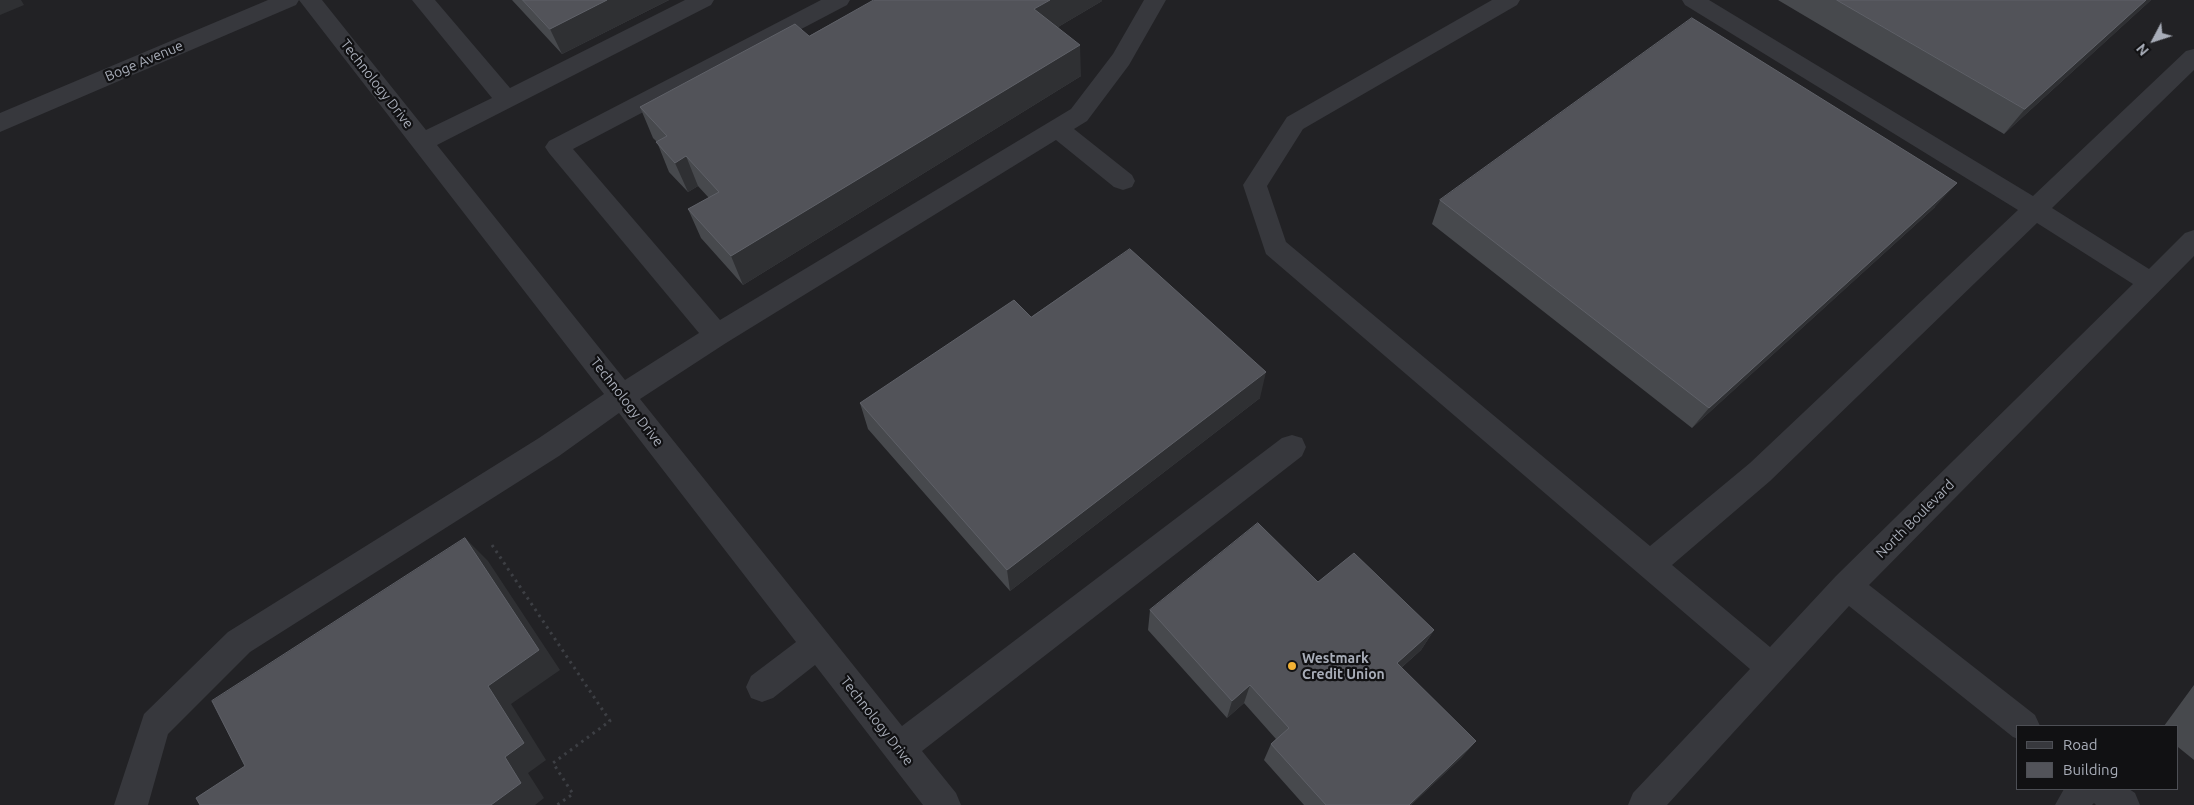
<!DOCTYPE html>
<html>
<head>
<meta charset="utf-8">
<style>
	body { margin:0 }
	#map { position:relative; width:2194px; height:805px; overflow:hidden; background:#161618; font-family:Ubuntu,sans-serif }
	canvas { display:block }
	.legend { position:absolute; left:2016px; top:725px; width:162px; height:65px; box-sizing:border-box; background:#111113; border:1px solid #4d4f55; margin:0; padding:6px 9px; list-style:none; font-size:15px; color:#a8adb8 }
	.legend li { display:flex; align-items:center; gap:10px; height:25px }
	.legend b { width:25px; border:1px solid #4d4f55 }
	.north { position:absolute; left:2129px; top:15px; width:50px; height:50px; -webkit-text-stroke:4px #111113; paint-order:stroke; rotate:230deg; font-size:14px; font-weight:700; line-height:20px; text-align:center; color:#a8adb8 }
	.north::after { content:''; display:block; margin:auto; width:18px; height:22px; background:#a8adb8; clip-path:polygon(50% 0,100% 100%,50% 72%,0 100%) }
</style>
</head>
<body>
<div id="map">
<canvas width="2194" height="805"></canvas>
<ul class="legend">
<li><b style="height:6px;background:#37383d"></b>Road</li>
<li><b style="height:14px;background:#525359"></b>Building</li>
</ul>
<div class="north">N</div>
</div>
<script>
const g = document.querySelector('canvas').getContext('2d');
g.lineJoin = 'round';
function fill(path, color) { g.fillStyle = color; g.fill(path, 'evenodd'); }
function trace(path, color, width, dash) { g.strokeStyle = color; g.lineWidth = width; g.lineCap = dash ? 'butt' : 'round'; g.setLineDash(dash || []); g.stroke(path); }
function write(font, color, halo, rows, align = 'center') {
  g.font = font + ' Ubuntu,sans-serif'; g.lineWidth = 4.5; g.setLineDash([]); g.textBaseline = 'middle'; g.strokeStyle = halo; g.fillStyle = color; for (const [text, x, y, turn = 0] of rows) {
    g.save(); g.translate(x, y); g.rotate((+turn || 0) * Math.PI / 180); g.textAlign = isNaN(turn) ? turn : align; if (halo) g.strokeText(text, 0, 0); g.fillText(text, 0, 0); g.restore();
  }
}
const built = new Path2D(`
	M0,0H2194V805H0ZM2018,726H2178V789H2018Z`);
const path = new Path2D(`
	M492,545L610,721L553,763L573,794L557,805`);
const minor = new Path2D(`
	M268,0H299L296,5L0,132V113Z
	M299,0H322L426,130L492,98L412,0H435L510,88L685,0H714L711,5L437,145L625,380L699,333L549,153L545,147L549,141L821,0H850L847,5L573,149L720,320L1071,109L1113,54L1144,0H1166L1129,65L1087,121L1074,129L1132,175L1135,181L1132,187L1123,190L1114,187L1056,140L726,343L640,399L902,726L1282,438L1292,435L1302,438L1306,447L1302,456L922,751L956,793L961,805H923L815,665L773,698L762,702L751,698L746,687L751,676L796,642L619,413L559,456L250,652L168,734L148,805H114L144,714L228,632L539,438L604,394Z
	M1492,0H1520L1517,5L1303,129L1267,186L1286,242L1650,546L1750,463L2018,210L1685,5L1682,0H1709L2033,196L2186,51L2194,49V70L2052,208L2149,269L2185,233L2194,230V256L1869,585L2035,715L2040,726H2018V739L2013,737L1849,606L1667,805H1628L1633,793L1750,669L1266,254L1243,185L1287,117ZM2037,223L2133,284L1836,576L1770,647L1672,565L1770,481Z
	M2064,789H2129L2135,793L2140,805H2096L2094,803L2092,805H2055Z`);
const wall = new Path2D(`
	M512,0H669L562,54Z
	M1778,0H2151L2004,134Z
	M1102,1L1058,27L1081,76L743,285L701,238L688,209L709,198L698,186L688,192L669,172L657,142L653,138L640,107L809,36Z
	M1440,200L1935,207L1692,428L1432,224Z
	M1031,317L1260,398L1010,591L868,429L860,403Z
	M1318,582L1434,630L1421,650L1401,668L1476,741L1461,758L1411,805H1304L1264,760L1271,744L1276,739L1244,703L1227,718L1148,630L1150,610Z
	M2194,685V760L2178,747V726H2164Z`);
const shadedWall = new Path2D(`
	M0,0H21L24,5L0,15Z
	M607,0H669L562,54L550,29Z
	M1050,0H1102V1L1036,40L1034,9Z
	M2146,0H2151L2004,134L2025,109Z
	M1080,45L1081,76L743,285L731,256Z
	M686,156L698,186L688,192L675,163Z
	M1957,183L1935,207L1692,428L1709,408Z
	M1266,372L1260,398L1010,591L1007,570Z
	M465,538L488,561L560,670L511,704L546,760L528,773L544,798L535,805H491L505,757L488,686Z
	M1434,630L1421,650L1385,682L1397,663Z
	M1250,685L1244,703L1227,718L1232,701Z
	M1476,741L1461,758L1411,805H1409Z`);
const building = new Path2D(`
	M523,0H607L550,29Z
	M874,0H1050L1034,9L1080,45L731,256L688,209L719,192L686,156L675,163L656,142L667,136L640,107L795,24L809,36Z
	M1837,0H2146L2025,109Z
	M1692,18L1957,183L1709,408L1440,200Z
	M1130,249L1266,372L1007,570L860,403L1014,300L1031,317Z
	M1258,523L1318,582L1354,553L1434,630L1397,663L1476,741L1409,805H1326L1271,744L1289,728L1250,685L1232,701L1150,610Z
	M465,538L539,650L488,686L524,743L505,757L521,783L491,805H200L196,798L245,766L212,701Z`);
const markers = [
	[1292,666,5,"#f2b134"]
];
const streetNames = [
	["Boge Avenue",144,61,-23],
	["Technology Drive",377,84,52],
	["Technology Drive",627,402,52],
	["North Boulevard",1915,519,-45],
	["Technology Drive",877,721,52]
];
const poiNames = [
	["Westmark",1302,658],
	["Credit Union",1302,674]
];
fill(built, '#222225');
trace(path, '#3d3f44', 3, [2.5, 4.5]);
fill(minor, '#37383d');
fill(wall, '#47494d');
fill(shadedWall, '#2f3033');
fill(building, '#525359');
trace(building, '#5f6168', 1);
for (const [x, y, r, color] of markers) { const dot = new Path2D(); dot.arc(x, y, r, 0, 2 * Math.PI); g.fillStyle = color; g.fill(dot); trace(dot, '#111113', 2); }
write('14px', '#a8adb8', '#111113', streetNames);
write('bold 14px', '#a8adb8', '#111113', poiNames, 'left');
</script>
</body>
</html>
